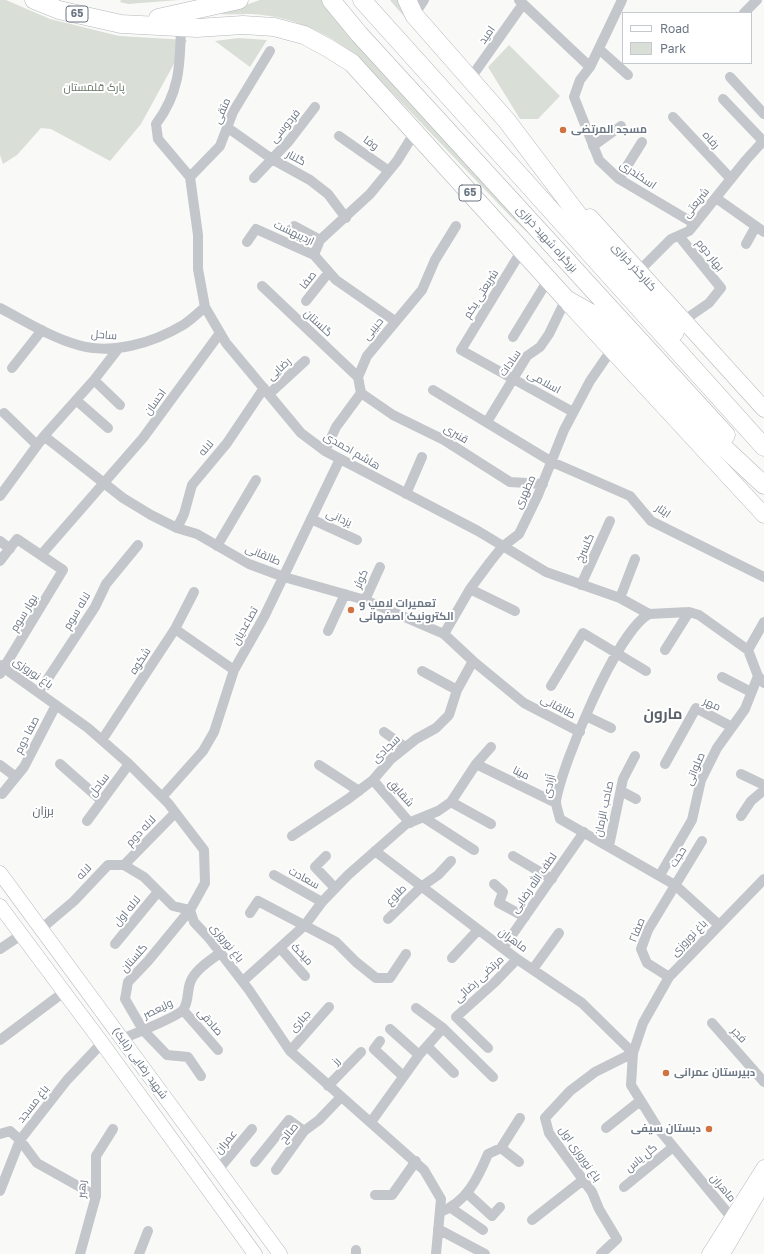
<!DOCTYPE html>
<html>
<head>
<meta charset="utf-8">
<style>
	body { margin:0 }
	#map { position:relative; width:764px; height:1254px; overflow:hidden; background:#f9f9f7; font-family:"Golos Text",sans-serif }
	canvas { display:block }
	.legend { position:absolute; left:622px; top:12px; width:130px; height:52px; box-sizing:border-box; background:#fff; border:1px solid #c4c9ce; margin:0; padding:5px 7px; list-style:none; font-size:12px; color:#6c7785 }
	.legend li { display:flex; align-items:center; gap:8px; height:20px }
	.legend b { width:20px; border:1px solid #c4c9ce }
</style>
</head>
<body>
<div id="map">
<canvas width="764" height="1254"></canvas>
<ul class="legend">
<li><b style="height:5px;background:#fff"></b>Road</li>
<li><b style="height:11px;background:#d9ded7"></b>Park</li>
</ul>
</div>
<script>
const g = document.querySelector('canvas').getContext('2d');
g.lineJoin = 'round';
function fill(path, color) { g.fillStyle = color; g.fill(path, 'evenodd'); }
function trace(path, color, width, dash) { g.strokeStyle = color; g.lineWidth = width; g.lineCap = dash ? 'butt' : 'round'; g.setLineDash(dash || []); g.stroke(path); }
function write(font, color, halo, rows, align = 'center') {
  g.font = font + ' "Golos Text",Cairo,sans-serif'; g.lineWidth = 4; g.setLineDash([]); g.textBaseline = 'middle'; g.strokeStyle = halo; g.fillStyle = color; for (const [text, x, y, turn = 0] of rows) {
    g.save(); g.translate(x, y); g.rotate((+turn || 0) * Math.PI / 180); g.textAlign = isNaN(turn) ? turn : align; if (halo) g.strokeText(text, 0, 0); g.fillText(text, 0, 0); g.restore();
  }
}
const green = new Path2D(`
	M0,0H6L50,19L119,36L187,40L141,124L110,161L51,129L41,128L17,155L3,164L0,155Z
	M121,0H179L128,4L120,2Z
	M260,0H324L576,278L512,218L357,56C326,32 291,16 251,14C241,14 230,15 220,14Z
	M390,0H402L454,71L394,5Z
	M238,38L267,40L250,67L215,41Z
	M509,45L560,96L538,119H520L488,67Z`);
const street = new Path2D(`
	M519,0L590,67
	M622,0L590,67L580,80L574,97L599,160L619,179L695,224
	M744,13L757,0
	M414,15L424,0
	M181,27C180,65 180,92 156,124L158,139L190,177L198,235V269L205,307L226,343L301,433L325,451L478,531L546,572L620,598L649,614L689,612L699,615L748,650L758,676L764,683
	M599,49L628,75
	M730,77L764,114
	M470,79L523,4
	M723,99L763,141
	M673,117L731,179
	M228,128L272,159L310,180L328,194L346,218
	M339,136L389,171
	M593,146L621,126
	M190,177L220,146L233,112L270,51
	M254,178L289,141L315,107
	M619,179L642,142
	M716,198L764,232
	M294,226L320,240
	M679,236L721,288L709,303L683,321
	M247,242L256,229L314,255
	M746,244L756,226
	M522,250L461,350L573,412
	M638,272L671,239L689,231L746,160L764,140
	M262,286L358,377
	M306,301L329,272
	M0,308C25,321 50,337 78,345C112,355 153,343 183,325C191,320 198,313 205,307
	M395,321L336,280L314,255L320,240L370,194L397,161L415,132
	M513,337L548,280
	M12,368L42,330
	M94,380L120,405
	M433,390L552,462L630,496L651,521L764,577
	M361,393L393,415L444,440L510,482L543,484
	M269,394L305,361
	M76,400L108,428
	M4,413L37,445
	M487,422L527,356L540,347L549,334L566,299
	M44,436L123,498L151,515L177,528L197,534L249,564L284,577L365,600L444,634L473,661L524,703L580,732
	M325,451L336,427L361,393L358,377L367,356L422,290L435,260L456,226
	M406,494L422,457
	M0,496L44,436L94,380L118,349
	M311,519L357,540
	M177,528L184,514L192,485L227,443L264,388
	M0,541L10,549
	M217,546L256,480
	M41,555L143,438L220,333
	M0,561L17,539L63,570L0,674
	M581,585L610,521
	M470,589L515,611
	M620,598L635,559
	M365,600L380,567
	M649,614C617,631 562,764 556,801C556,807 559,814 560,819L675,885L719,925
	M175,629L234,670
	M328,631L345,594
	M444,634L470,589L490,562L502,547L519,534L538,495L564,430L590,381L612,349
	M665,650L689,612
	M748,650L764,622
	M0,665L88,728L129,764L168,803L204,850L205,883L190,910L194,922L209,938L249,990L290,1051L424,1170L441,1199L436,1254
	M422,671L457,690
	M722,677L751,692
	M551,686L583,633L646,671
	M39,692L95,607L106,584L138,545
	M586,716L611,728
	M384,732L405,747
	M102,740L175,629L194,592
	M60,764L102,801
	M476,764L556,803
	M665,764L696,708L732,727
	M0,765L16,777
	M319,765L359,791
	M741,774L764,785
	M373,780L410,823
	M621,791L636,799
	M2,794L24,767L56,705
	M162,797L203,751L214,732L234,670L264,617L340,459
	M451,802L491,824
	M741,816L751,801L764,790
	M423,817L474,850
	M87,821L129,764
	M292,836L348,799L373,780L391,759L416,739L436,728L449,715L457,690L473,661
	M609,846L623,779L635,756
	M375,851L517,959L582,1003L633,1053L595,1072L570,1091L545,1118L549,1133L592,1192L599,1209L617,1239L601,1254
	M326,856L315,867L335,888
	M513,856L552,879
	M124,865L175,813
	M274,875L322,902
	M660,875L692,820L701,780L717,748L745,709L758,676
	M494,884L503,892L499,903L525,917
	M250,913L258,901L336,942L356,962L376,978H390L406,954
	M388,919L421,887L438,875L451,861
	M41,929L74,901L108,865H124L144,877L173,906L190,910L148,961L128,982L125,999L143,1030L167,1055L188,1057L201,1076
	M115,944L157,893
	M280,948L305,976
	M503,948L584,832
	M0,949L21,935
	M452,958L478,930
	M533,969L559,933
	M669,977L647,963L641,949L648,930L702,841
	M243,981L305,925L322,902L348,875L406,824L438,811L451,802L476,764L491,747
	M416,1008L443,1028L493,1077
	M183,1010L218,1050
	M712,1023L764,1082
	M390,1029L419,1055
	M122,1039C134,1034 177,1017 183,1010C189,1002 187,991 190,983C194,970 211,960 220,953
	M0,1040L64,992
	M380,1041L374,1049L403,1076
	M427,1046L454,1073
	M488,1048L456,1017L495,982L517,959
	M290,1051L329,1007
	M328,1086L361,1052
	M371,1122L419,1055L443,1028
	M606,1128L640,1101
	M0,1134L10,1131L20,1140L37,1163L96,1196
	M501,1148L519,1162
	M255,1162L289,1120L304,1131
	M218,1170L252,1129
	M276,1170L304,1131L319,1120L341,1097
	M624,1187L673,1147
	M0,1191L20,1140L67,1080L102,1043
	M467,1193L492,1216L500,1207
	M375,1195H392L416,1161
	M451,1208L483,1230
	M440,1212C466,1203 478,1178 488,1154L501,1148L520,1118
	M731,1217L657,1127L631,1085L633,1053L643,1023L669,977L764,879
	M532,1220L583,1180
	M438,1229L485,1254
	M80,1254L96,1196V1156L113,1129
	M139,1254L148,1231
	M356,1254V1250`);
const secondary = new Path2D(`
	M0,873L280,1254
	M0,906L102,1043L255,1254
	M709,1254L764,1167
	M723,1254L763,1185`);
const primary = new Path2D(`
	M590,217L764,409
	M569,304L764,515`);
const highway = new Path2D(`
	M34,0L59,10L121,24L197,28L243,25L274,27L304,35L328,48L352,63L566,299L596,316L689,415L764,485
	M331,0L359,34L726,435
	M362,0L764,447
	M407,0L414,15L507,121L591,232L675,332
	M158,18L239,0`);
const markers = [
	[563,130,4,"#d07341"],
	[351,610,4,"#d07341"],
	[666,1073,4,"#d07341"],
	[709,1129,4,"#d07341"]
];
const shields = [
	[77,14,22],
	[470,193,22]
];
const shieldNames = [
	["65",77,14],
	["65",470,193]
];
const streetNames = [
	["امید",487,35,-55],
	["متقی",222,111,-67],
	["فردوسی",285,126,-50],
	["رفاه",711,140,47],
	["وفا",371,143,35],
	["گلنار",296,158,29],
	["اسکندری",638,175,34],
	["شریعتی",696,203,-51],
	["اردیبهشت",294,233,25],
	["بزرگراه شهید خرازی",547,239,48],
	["بهار دوم",710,255,51],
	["کنارگذر خرازی",634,267,48],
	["صفا",308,280,-52],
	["شریعتی یکم",481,294,-58],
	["گلستان",318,323,43],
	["حبیبی",373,329,-51],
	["ساحل",104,335,4],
	["سادات",510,363,-55],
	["رضایی",279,369,-43],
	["اسلامی",544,382,29],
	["احسان",155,402,-54],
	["قنبری",456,434,31],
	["لاله",206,448,-49],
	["هاشم احمدی",352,451,30],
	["مطهری",525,492,-65],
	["ایثار",663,511,34],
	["یزدانی",339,518,24],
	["گلسرخ",585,548,-66],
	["طالقانی",263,555,23],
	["کوثر",361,579,-66],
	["لاله سوم",77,611,-59],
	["بهار سوم",24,613,-59],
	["تصاعدیان",245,626,-61],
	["شکوه",140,661,-57],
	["باغ نوروزی",33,673,35],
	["مهر",712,704,24],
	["طالقانی",558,707,28],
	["صفا دوم",27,735,-63],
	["سجادی",386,749,-44],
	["صلواتی",695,769,-67],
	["مینا",521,773,26],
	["ساحل",99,785,-53],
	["آزادی",549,786,-78],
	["شقایق",401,793,49],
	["صاحب الزمان",604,809,-78],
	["لاله دوم",141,831,-46],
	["حجت",678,857,-58],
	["لاله",84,872,-46],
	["سعادت",304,878,29],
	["لطف الله رضایی",534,883,-55],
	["طلوع",396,895,-45],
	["لاله اول",127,911,-50],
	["صفا۲",637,930,-68],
	["باغ نوروزی",689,938,-46],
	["ماهران",513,940,36],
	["باغ نوروزی",227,943,51],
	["میخک",302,954,47],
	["گلستان",134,958,-48],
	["مرتضی رضائی",479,979,-43],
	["ولیعصر",158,1009,-26],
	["جباری",300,1021,-48],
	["صادقی",210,1022,49],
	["فجر",739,1035,48],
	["رز",336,1061,-46],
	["شهید رضایی (بابک)",140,1063,54],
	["باغ مسجد",33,1104,-52],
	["صالح",289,1133,-51],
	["عمران",226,1142,-50],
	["باغ نوروزی اول",580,1154,55],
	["گل یاس",641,1158,-39],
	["ماهران",723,1188,50],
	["رهبر",82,1189,-87]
];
const parkNames = [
	["پارک قلمستان",94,88]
];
const poiNames = [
	["مسجد المرتضی",571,130],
	["تعمیرات لامپ و",359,604],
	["الکترونیک اصفهانی",359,617],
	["دبیرستان عمرانی",674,1073],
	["دبستان سیفی",701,1129,"right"]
];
const neighbourhoodNames = [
	["برزان",43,811]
];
const districtNames = [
	["مارون",663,714]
];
fill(green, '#d9ded7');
trace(secondary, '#b4b8bd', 15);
trace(primary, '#b5b8bc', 17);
trace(highway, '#b5b7bb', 19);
trace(street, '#c3c6ca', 10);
trace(secondary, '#fff', 14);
trace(primary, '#fff', 16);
trace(highway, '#fff', 18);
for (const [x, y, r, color] of markers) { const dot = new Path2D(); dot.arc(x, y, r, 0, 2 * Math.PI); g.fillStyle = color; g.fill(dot); trace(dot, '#fff', 1.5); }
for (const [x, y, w] of shields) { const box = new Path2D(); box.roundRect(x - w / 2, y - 8, w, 16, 3); g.fillStyle = '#fff'; g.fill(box); trace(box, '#6c7785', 1); }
write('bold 10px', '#6c7785', null, shieldNames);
write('11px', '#6c7785', '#fff', streetNames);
write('11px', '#677866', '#fff', parkNames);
write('bold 11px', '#6c7785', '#fff', poiNames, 'left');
write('12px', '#59616b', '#fff', neighbourhoodNames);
write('bold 15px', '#59616b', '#fff', districtNames);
</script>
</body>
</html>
